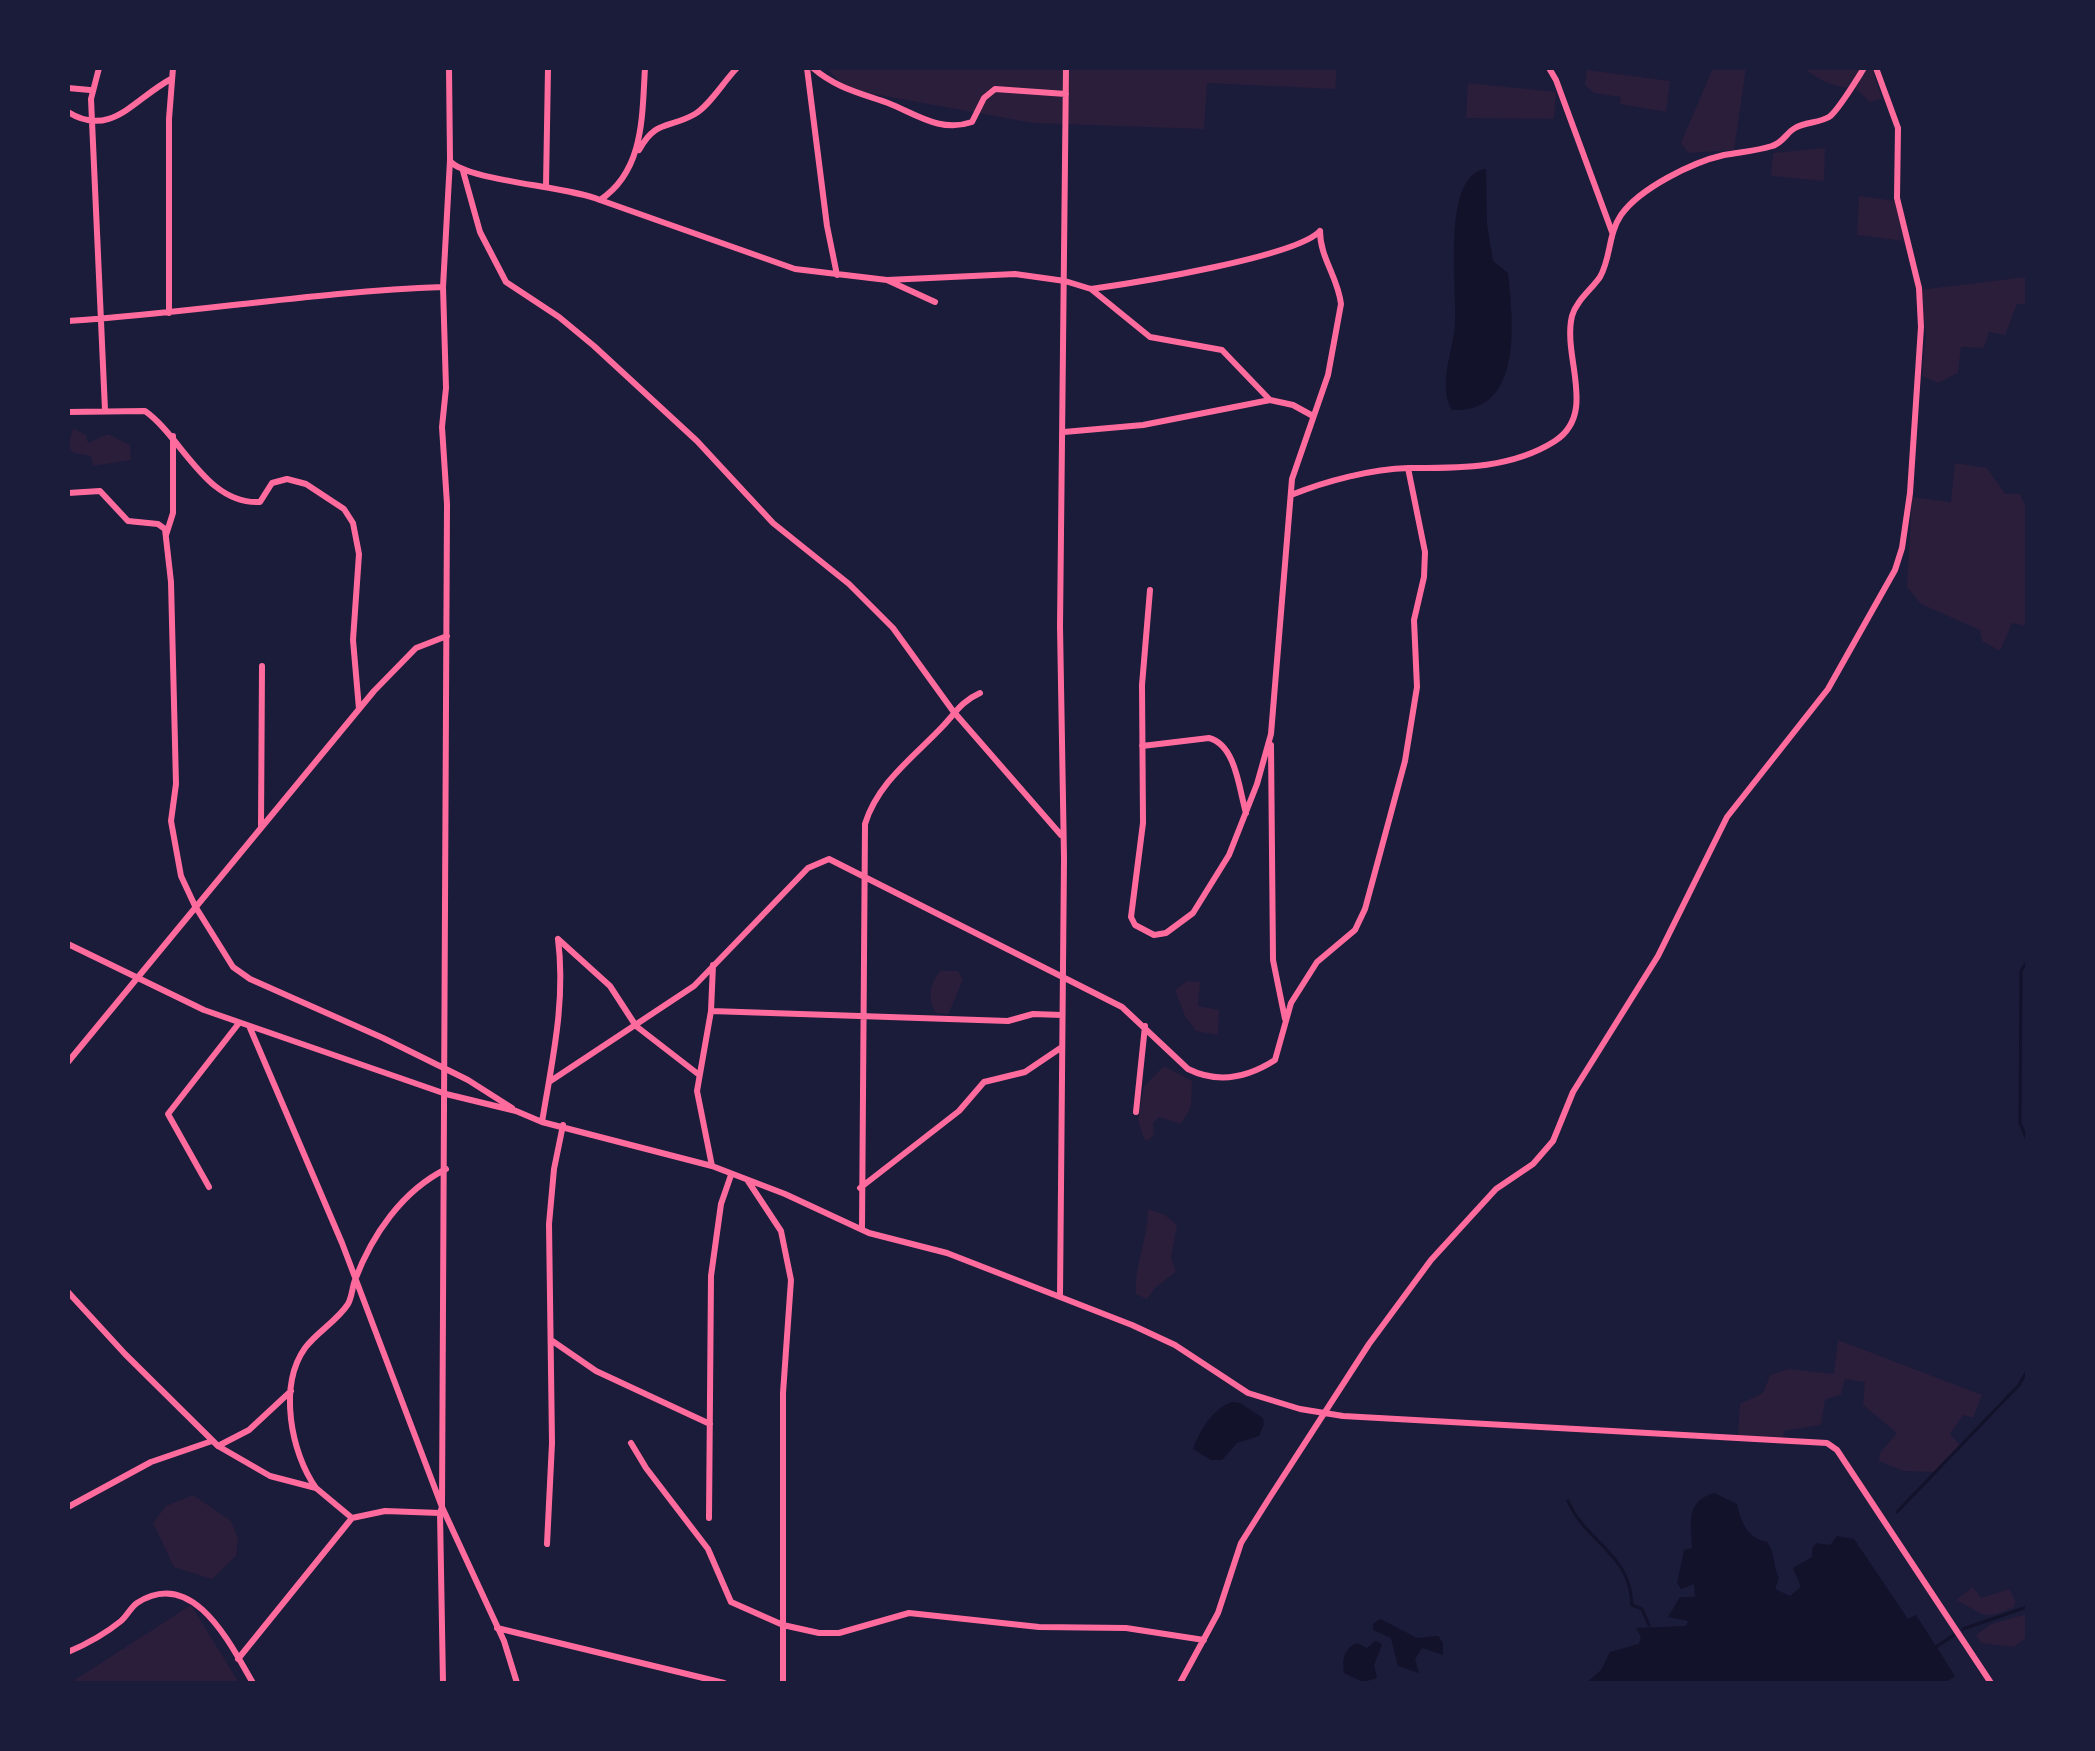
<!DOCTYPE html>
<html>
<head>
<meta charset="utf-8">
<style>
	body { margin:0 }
	#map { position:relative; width:2095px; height:1751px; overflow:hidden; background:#1b1b3a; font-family:"Roboto Condensed",sans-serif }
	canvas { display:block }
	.frame { position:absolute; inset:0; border:70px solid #1b1b3a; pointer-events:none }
</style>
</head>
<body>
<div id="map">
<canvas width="2095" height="1751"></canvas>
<div class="frame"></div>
</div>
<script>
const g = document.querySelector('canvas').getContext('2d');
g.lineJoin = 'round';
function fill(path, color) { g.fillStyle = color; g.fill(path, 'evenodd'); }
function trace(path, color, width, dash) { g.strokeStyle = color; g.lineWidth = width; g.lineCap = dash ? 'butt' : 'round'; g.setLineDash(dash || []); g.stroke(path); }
const green = new Path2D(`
	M827,68H1337L1335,89L1207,83L1204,129L1033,123L846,89Z
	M1713,68H1746L1734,150L1688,153L1681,143Z
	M1804,68H1872L1882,99L1870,102L1855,88C1835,88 1819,81 1804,68Z
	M1587,70L1670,81L1666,112L1620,104L1621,97L1594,93L1585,85Z
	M1468,83L1556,92L1554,119L1466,118Z
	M1825,148L1824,181L1771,176L1773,153Z
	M1859,196L1895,201L1904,241L1857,235Z
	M2026,277L2027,304H2017L2005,335L1989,332L1984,348L1961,347L1958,373L1938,383L1922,376L1926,333L1919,290Z
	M73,428L86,435L88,443L108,434L130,445L131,460L93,466L91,456L74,453L68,447Z
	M1955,463L1987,468L2005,494H2020L2027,509V626L2012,623L2000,651L1982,641L1980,630L1921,604L1907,587L1912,497L1951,502Z
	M940,971H958L963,979L948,1015L935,1012C927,997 930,984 940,971Z
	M1187,981L1200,982L1198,1006L1219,1010L1218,1035L1196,1031L1185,1016L1175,990Z
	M1164,1066L1192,1081L1191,1107L1181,1124L1159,1117L1153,1123L1154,1134L1148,1141L1144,1139L1138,1120L1144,1086Z
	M1148,1209L1165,1215L1177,1225L1171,1258L1176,1272L1156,1287L1147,1299L1136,1294C1134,1265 1148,1239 1148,1209Z
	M1838,1340L1982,1395L1973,1418L1963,1415L1950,1434L1961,1446L1937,1472L1904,1471L1879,1461L1880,1453L1897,1433L1863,1405L1865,1382L1845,1379L1841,1394L1825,1400L1821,1425L1784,1431L1783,1440L1738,1436L1740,1404L1763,1393L1770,1375L1789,1369L1834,1374Z
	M193,1495L231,1521L238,1539L236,1556L212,1579L174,1567L153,1523L166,1506Z
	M1973,1587L1981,1598L2009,1589L2016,1602L2014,1607C1981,1622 1985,1614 1956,1600Z
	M191,1605L239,1683H70Z
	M2027,1614V1637L2014,1647L1981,1643L1976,1635L1991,1624Z`);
const water = new Path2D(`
	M1486,169L1487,224L1493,261L1508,273C1513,320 1524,414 1452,410C1437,386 1453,352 1455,325C1458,294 1440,174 1486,169Z
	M1232,1402L1240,1403L1263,1418L1264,1424L1259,1436L1237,1443L1222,1460H1211L1193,1449C1200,1430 1212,1409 1232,1402Z
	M1714,1493L1737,1504C1741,1522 1747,1538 1767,1542C1776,1553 1772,1565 1779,1578L1775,1589L1790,1596L1801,1587L1793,1568L1812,1557V1549L1816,1543L1830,1545L1837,1536L1854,1539L1908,1619L1916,1615L1955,1676L1945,1683H1586L1601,1670L1610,1652L1639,1644L1641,1637L1636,1628L1686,1626L1688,1621L1668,1617L1680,1597H1695L1694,1584L1681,1589L1677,1583L1684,1550L1692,1548C1691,1522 1685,1502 1714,1493Z
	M1380,1619L1417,1638L1438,1636L1443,1643V1655L1422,1648L1415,1659L1419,1673L1398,1666L1391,1638L1373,1630V1624Z
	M1375,1641L1382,1644L1374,1665L1377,1678L1363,1682L1344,1673C1342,1660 1344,1648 1357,1643L1367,1648Z`);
const stream = new Path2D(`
	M2027,961L2021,971L2020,1123L2027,1140
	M1568,1501C1586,1543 1630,1552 1632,1605L1642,1609L1649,1625
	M1897,1512L2019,1385L2027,1371
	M1963,1629L2027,1607
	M1936,1647L1954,1635`);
const minor = new Path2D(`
	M99,68L91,99L105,410
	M807,68L827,226L837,275
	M813,68C836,88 860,93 888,103C916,114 940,133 972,122L984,98L995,89L1066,94
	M1549,68L1556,80L1612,232
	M68,88L90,90
	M68,112C111,139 135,98 171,79
	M639,150C656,119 669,129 695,114C710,105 724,81 737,68
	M450,161C467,181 568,186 600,200C644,171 642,117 645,68
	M463,171L480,232L506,282L559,317L594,346L697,441L773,523L849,584L893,628L953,711L1061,835
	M546,186L548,68
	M600,200L795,269L887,280L1015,274L1065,281L1091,289C1134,283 1296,257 1320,231
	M887,280L935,302
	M1091,289L1150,337L1222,350L1270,400L1293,405L1313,416
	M169,313V119L173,68
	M68,321C194,313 318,291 443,287
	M68,412L145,411C182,437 206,505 260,502L272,483L287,479L306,484L344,509L353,523L359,554L353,640L359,709
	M1064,432L1143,425L1270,400
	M68,493L100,491L128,521L158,524L165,529L171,582L176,784L171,821L181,876L195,906L233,967L250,979L383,1038L468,1080L512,1108
	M1291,495C1326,481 1371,469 1409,468C1459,468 1511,469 1555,441C1598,413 1562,357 1572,316C1576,301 1591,290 1600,277C1611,258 1608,234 1621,215C1640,188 1693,162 1724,155C1740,152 1757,151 1772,146C1783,143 1786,133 1795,128C1805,122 1819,123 1829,117C1838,111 1857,79 1864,68
	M166,535L173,513V436
	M1150,590L1142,685L1143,823L1131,917L1135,925L1154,935L1166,933L1193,913L1229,855L1257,784L1271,734L1292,479L1328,375L1341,304C1338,277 1320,258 1320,231
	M1271,745L1273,960L1285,1019
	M1142,746L1209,738C1236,745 1239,789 1246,813
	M261,826L262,666
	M558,939L610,986L636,1026L698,1074
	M68,944L204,1010L446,1094L516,1111L542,1122L712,1166L785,1194L869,1233L947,1253L1132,1325L1175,1345L1248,1393L1300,1409L1343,1416L1827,1443L1837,1450L1991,1683
	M711,1011L1008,1021L1033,1014L1062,1015
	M250,1028L342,1243L442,1507L504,1641L517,1683
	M68,1062L374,691L416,648L447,636
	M549,1082L694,986L808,868L829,859L1122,1007L1188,1069C1218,1084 1247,1078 1275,1060L1291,1003L1317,962L1355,930L1365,909L1405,761L1417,687L1414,620L1424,577L1425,552L1408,468
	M1136,1112L1145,1026
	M542,1122C552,1061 566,1002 558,939
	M712,1166L697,1091L711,1011L713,965
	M748,1181L781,1231L791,1280L783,1393V1683
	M209,1187L168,1114L239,1023
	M860,1188L959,1111L984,1082L1025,1072L1062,1047
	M862,1229L865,824C878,782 914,757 943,726C956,712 962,701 980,693
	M68,1292L125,1354L218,1446L270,1476L316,1488L352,1518
	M1060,1296L1064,858L1060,626L1066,68
	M551,1340L596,1371L710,1424
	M631,1443L646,1468L708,1549L731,1602L783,1625L819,1633H839L909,1613L1039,1627L1126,1628L1204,1640
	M218,1446L249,1430L291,1391
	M316,1488C291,1453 278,1386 305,1348C317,1332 337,1321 348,1304C352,1297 352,1288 355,1280C372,1235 402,1191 446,1169
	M68,1507L151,1462L212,1441
	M440,1513L443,1683
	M709,1518L711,1276L721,1204L731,1175
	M547,1544L552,1443L549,1224L554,1169L563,1125
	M497,1628L724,1683
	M68,1652C87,1644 105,1634 121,1621C127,1616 131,1607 137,1603C194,1566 231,1646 253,1683
	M238,1659L352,1518L385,1511L440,1513L442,1507L447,504L442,427L446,388L443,287L450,160L449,68
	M1180,1683L1218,1613L1241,1543L1270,1497L1369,1344L1431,1260L1496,1189L1533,1164L1553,1141L1573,1092L1658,956L1727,817L1828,689L1895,570L1902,548L1910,493L1921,327L1919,288L1897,198L1898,128L1876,68`);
fill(green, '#2a1e3b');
fill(water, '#12122b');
trace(stream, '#12122b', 3);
trace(minor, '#ff6b9d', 6);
</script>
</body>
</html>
